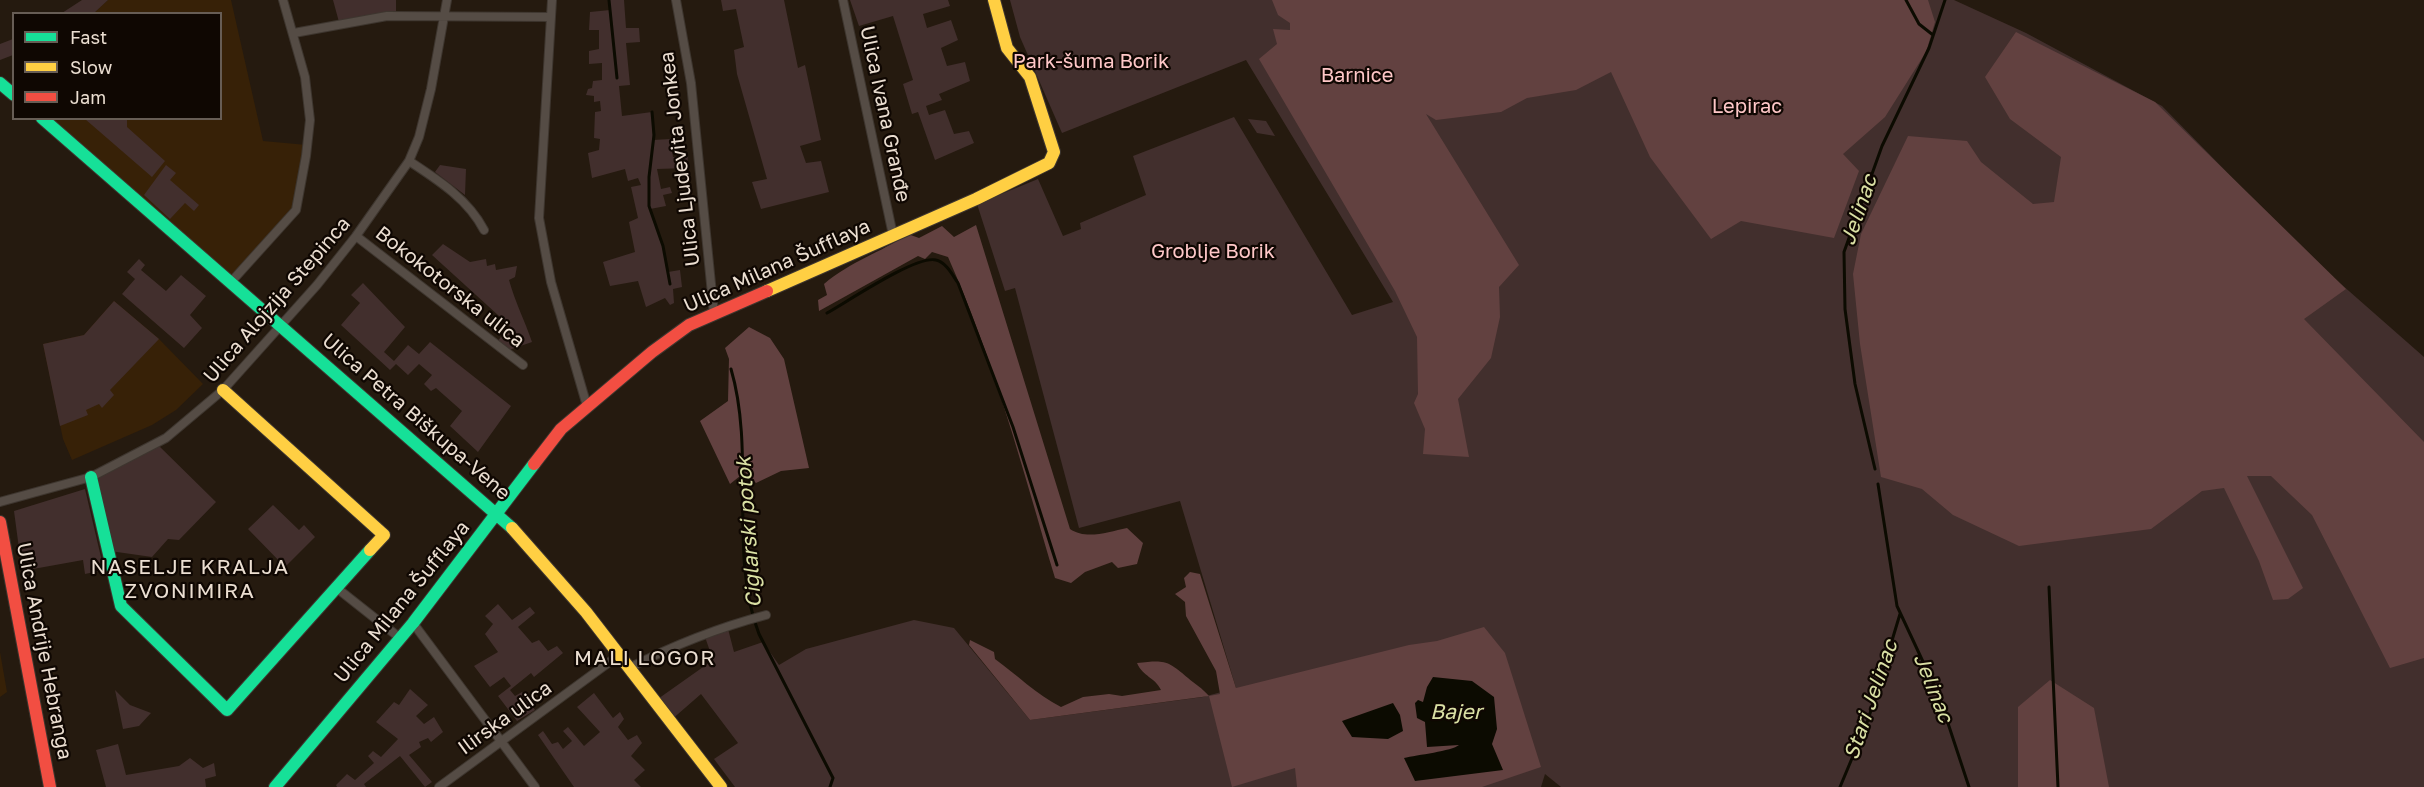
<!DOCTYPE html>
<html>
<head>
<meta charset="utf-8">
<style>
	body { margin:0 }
	#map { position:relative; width:2424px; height:787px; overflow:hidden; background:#251a0f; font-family:"Golos Text",sans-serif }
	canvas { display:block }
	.legend { position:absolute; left:12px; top:12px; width:210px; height:108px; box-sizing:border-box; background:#0f0702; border:2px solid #675d55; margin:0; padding:8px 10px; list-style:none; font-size:18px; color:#ebded1 }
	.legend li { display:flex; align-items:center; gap:12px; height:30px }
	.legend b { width:30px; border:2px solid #675d55 }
</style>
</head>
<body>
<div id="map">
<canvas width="2424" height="787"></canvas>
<ul class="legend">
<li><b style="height:8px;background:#16e098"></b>Fast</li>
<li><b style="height:8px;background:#ffcf43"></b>Slow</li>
<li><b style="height:8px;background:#f24e42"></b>Jam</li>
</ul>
</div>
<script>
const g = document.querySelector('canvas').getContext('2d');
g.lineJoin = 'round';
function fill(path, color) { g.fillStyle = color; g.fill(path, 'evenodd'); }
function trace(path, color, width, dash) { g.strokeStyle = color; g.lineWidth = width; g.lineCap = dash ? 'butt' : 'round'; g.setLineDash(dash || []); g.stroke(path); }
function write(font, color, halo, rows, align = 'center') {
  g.font = font + ' "Golos Text",sans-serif'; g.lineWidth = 4.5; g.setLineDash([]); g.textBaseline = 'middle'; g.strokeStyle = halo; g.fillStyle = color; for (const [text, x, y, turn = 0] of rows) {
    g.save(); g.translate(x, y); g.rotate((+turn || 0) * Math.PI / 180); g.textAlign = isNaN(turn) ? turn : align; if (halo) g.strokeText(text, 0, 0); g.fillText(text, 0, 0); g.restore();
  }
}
const built = new Path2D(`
	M108,0H231L263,141L307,145L296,210L231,282L51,118H220V14L94,13Z
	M114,301L159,339L203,384L176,410L152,425L72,460L63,439L43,344L84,335Z
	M0,652L7,692L0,697Z`);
const green = new Path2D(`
	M82,0H108L94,13H62Z
	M333,0H396V12L339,22Z
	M609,0H624L626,28H639L640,42L626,43L630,85L619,86L622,116L652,112L653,140L670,139L673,157L688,156L687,168L657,169L661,189L670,187L672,193L663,195L666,206L650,209L663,246L668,272L680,270L682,287L673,289L674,303L670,305L665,298L646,307L638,281L610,286L603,262L635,252L629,222L638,218L631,187L641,185L638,178L628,181L625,169L592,178L588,153L599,150L600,139L594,138L595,112L601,111L600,101L594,102V96L586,95L588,89L592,88L593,81L602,80V63L589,64V51L599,49V30H589L590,12L610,10Z
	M721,0H784L798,68L805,65L821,140L800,146L806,163L821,161L829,192L761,209L752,182L767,179L737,74L734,50L744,47L736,9L723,11Z
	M850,0H948L950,6L923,14L927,28L951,20L958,40L941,48L947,66L965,62L970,81L939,94L942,100L926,106L929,115L945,110L954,134L969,131L974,143L935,160L918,112L912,114L903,84L913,80L893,16L859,26Z
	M1010,0H1954L2026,33L2162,106L2308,255L2424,357V787H1561L1545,774L1541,787H735L714,759L738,743L701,694L670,721L655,701L713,660L704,634L727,625L734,652L763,642L779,665L806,649L914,620L954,628L1030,720L1203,697L1236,688L1180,501L1079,528L1015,288L1005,291L977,204L1038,179L1063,236L1081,229L1080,223L1146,195L1133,156L1234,117L1352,315L1393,302L1246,60L1062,133L1020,37Z
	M13,39V55L0,60V44Z
	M85,119H127V127L165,161L152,177Z
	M1248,119L1266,121L1275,136L1257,133Z
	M166,165L176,173L170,180L199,205L194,211L185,203L170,219L144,195Z
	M440,165L466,169L465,195L435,172Z
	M443,244L470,262L486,259L487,266L495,264L496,270L517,266L515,277L509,280C515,302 525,321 532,342L506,351L496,343L510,326L432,255Z
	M139,259L145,265L141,270L166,291L181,275L206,296L190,315L202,328L184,348L122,294L135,279L127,272Z
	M363,283L405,327L384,352L394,361L408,345L419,354L430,342L511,406L478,452L450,426L462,411L436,388L431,391L424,384L432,375L419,364L408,375L396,364L390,370L341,325L360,303L351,295Z
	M114,301L159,339L110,390L114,395L102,408L99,404L86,410L88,415L60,426L43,344L84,335Z
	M156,443L216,502L179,540L168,539L152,557L110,551L91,477Z
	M85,489L104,570L85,574L83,560L22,571L14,511Z
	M273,505L299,530L304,525L315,537L285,567L248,529Z
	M498,604L512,620L530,607L535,613L518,627L532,643L539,640L548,651L557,646L563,653L534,677L531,673L510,690L515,696L522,692L535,710L517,721L498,696L511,686L504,677L490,687L474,666L498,652L485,634L493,624L485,616Z
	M410,689L428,705L416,716L424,724L434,717L443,732L431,742L428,738L419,742L421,747L409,755L432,782L425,787L400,756L364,784L366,787H337L336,785L347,774L355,780L374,763L368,756L373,751L381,757L398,739L376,722L394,702L399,705Z
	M115,690L130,705L151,713L139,726L123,729Z
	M594,693L613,718L620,712L624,719L618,727L628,740L637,735L642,743L631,756L645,770L634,780L641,787H574L538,735L543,731L552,744L558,742L563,749L572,741L563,731L568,727L584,746L600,732L577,707Z
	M118,744L126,775L179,766L190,758L203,768L214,763L216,776L205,779L206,787H106L96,750Z`);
const forest = new Path2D(`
	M1272,0H1928L1935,22L1926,52L1885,117L1843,154L1859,171L1834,238L1741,221L1711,239L1650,157L1611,72L1576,90L1527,98L1501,112L1436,120L1426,114L1519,265L1499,287L1500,317L1491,358L1458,399L1469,457L1423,454L1425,429L1414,403L1418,394L1417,337L1395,291L1259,59L1277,44L1273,29L1290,30V23L1278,15Z
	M2016,32L2155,102L2346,289L2304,319L2424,442V658L2390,668L2312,515L2271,476H2247L2303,588L2288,599L2273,600L2259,561L2224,488L2202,491L2151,529L2019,546L1953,515L1922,489L1881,477L1860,344L1853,274L1861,234L1908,136L1967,141L1981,162L2033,204L2054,202L2061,157L2010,119L1985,77Z
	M976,225L1070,529C1086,540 1108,532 1127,528L1143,543L1137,564L1118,568L1112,562L1085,572L1071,583L1055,578C1023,470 994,360 948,257L932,252L925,259L918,256L819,311L818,300L827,295L824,284C851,261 880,253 908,234L919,238L942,226L954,237Z
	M749,327L770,338L784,359L809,468L781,471L756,483L745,472L730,484L700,421L728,401L729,359L725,348Z
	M1190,572L1200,574L1236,688L1409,645L1437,641L1484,627L1505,653L1541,767L1482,787H1297L1295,768L1232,787L1209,696L1030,720L969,645L970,640L994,652L995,659C1016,674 1037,695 1061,707L1083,697L1109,694L1122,696L1161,690C1155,677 1143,677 1137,663C1165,660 1167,660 1188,678C1195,684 1202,688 1209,696L1220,694L1216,671L1186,616L1185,602L1175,594L1186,587L1184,578Z
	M2050,680L2094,708L2109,787H2018V707Z`);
const water = new Path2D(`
	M1433,677L1472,681L1494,697L1497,729L1492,744L1503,770L1415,781L1404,758C1417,755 1452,751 1459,745L1427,747L1425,722L1417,718L1415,703L1418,700L1423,702L1427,687Z
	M1393,703L1400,715L1403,731L1388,739L1352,737L1342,721Z`);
const stream = new Path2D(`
	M609,0L617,78
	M1906,0L1919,24L1933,35
	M652,112L654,135L649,177V206L663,246L670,284
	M827,313C847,302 916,255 936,260C946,262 953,276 958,283L1013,427L1057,565
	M731,369C756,454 728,555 759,634L833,778L830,787
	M1875,469L1855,384L1845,309L1844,252L1882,146L1929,48L1945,0
	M1878,484L1897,606L1939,696L1969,787
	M2049,587L2058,787
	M1840,787L1868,720L1900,614`);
const street = new Path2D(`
	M552,0L539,218L551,282L587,406
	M676,0L691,83L714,314
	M843,0L893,235
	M294,33L387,16L551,17
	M409,161C438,180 468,199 484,230
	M356,236L523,365
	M231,282L296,210L306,156L310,120L305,77L283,0
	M0,502L91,477L166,438L223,390L317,285L356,236L409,161L419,137L431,89L447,0
	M338,589L400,638
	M413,623L535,787
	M629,668C674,645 717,628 766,615
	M439,787L619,655`);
const fast = new Path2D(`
	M0,83L14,95
	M42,118L512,528
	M91,477L121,606L227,710L370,550
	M275,787L413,623L534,464`);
const slow = new Path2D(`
	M767,291L976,199L1049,163L1054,152L1030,77L1007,48L994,0
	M223,390L384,535L370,550
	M512,528L586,612L721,787`);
const jam = new Path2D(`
	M534,464L561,429L652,352L689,325L767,291
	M0,522L50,787`);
const parkNames = [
	["Park-šuma Borik",1091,62],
	["Barnice",1357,76],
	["Lepirac",1747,107],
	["Groblje Borik",1213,252]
];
const streetNames = [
	["Ulica Ivana Granđe",885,114,78],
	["Ulica Ljudevita Jonkea",680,159,-97],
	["Ulica Milana Šufflaya",777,266,-24],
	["Bokokotorska ulica",450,287,38],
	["Ulica Alojzija Stepinca",277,300,-49],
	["Ulica Petra Biškupa-Vene",416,417,41],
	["Ulica Milana Šufflaya",402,602,-51],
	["Ulica Andrije Hebranga",44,651,79],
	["Ilirska ulica",505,718,-36]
];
const waterNames = [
	["Jelinac",1859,210,-71],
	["Ciglarski potok",749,532,-94],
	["Jelinac",1933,688,68],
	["Stari Jelinac",1871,700,-71],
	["Bajer",1456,712]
];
const neighbourhoodNames = [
	["NASELJE KRALJA",190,567],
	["ZVONIMIRA",190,591],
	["MALI LOGOR",645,658]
];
fill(built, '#372107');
fill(green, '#422f2d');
fill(forest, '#624140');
fill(water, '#0c0b01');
trace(stream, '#0c0b01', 3);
trace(street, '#3e362f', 10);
trace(fast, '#3e362f', 14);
trace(slow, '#3e362f', 14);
trace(jam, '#3e362f', 14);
trace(street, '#554c45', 8);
trace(fast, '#16e098', 12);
trace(slow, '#ffcf43', 12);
trace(jam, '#f24e42', 12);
write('20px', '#fec7c7', '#0f0702', parkNames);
write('20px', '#ebded1', '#0f0702', streetNames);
write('italic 21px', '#dae0a4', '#0f0702', waterNames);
g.letterSpacing = '1.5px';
write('21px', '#ebded1', '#0f0702', neighbourhoodNames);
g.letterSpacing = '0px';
</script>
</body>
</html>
